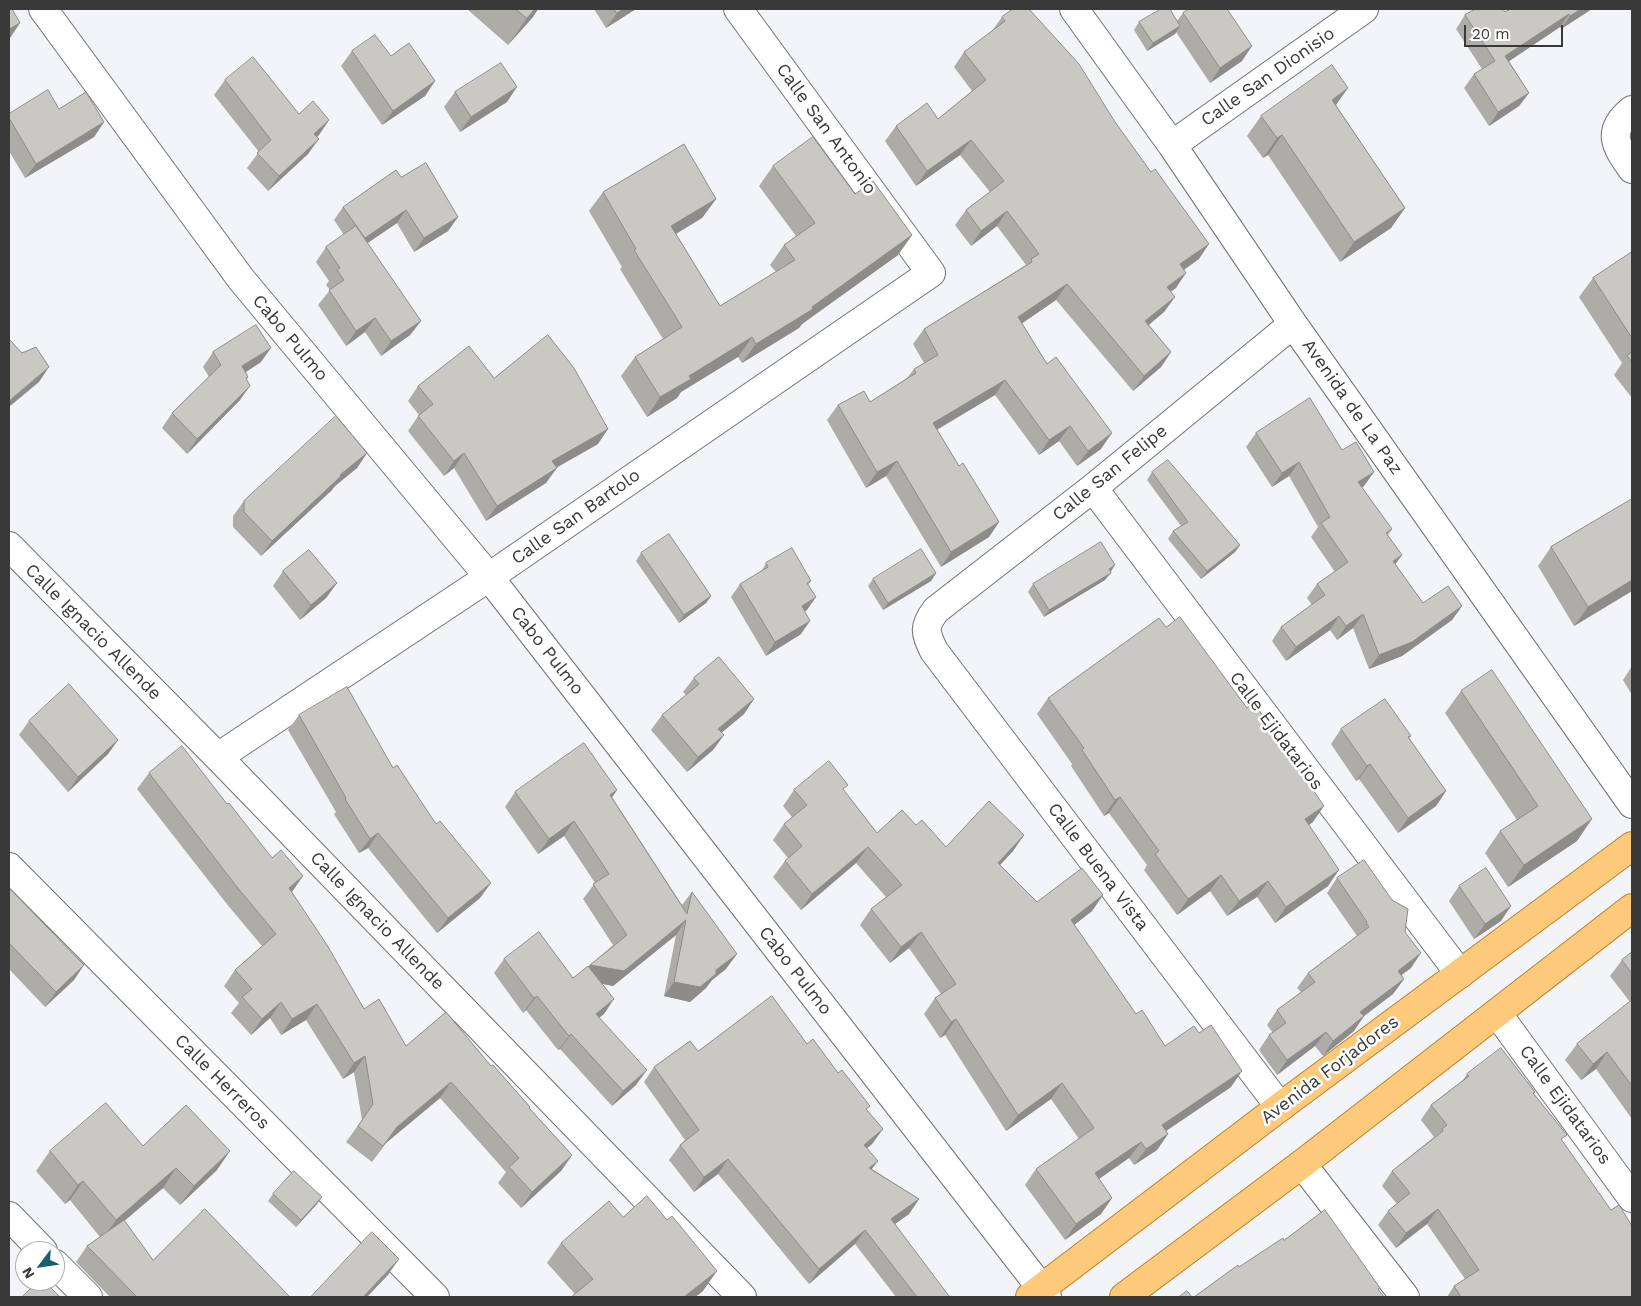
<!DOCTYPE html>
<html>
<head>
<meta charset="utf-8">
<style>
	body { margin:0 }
	#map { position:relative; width:1641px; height:1306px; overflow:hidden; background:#f2f4f7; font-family:"Work Sans",sans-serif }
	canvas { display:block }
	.frame { position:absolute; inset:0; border:10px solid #39393a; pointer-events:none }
	.north { position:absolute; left:15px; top:1241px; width:50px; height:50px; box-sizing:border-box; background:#fff; border:1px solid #b0b0b0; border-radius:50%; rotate:239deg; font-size:14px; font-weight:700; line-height:20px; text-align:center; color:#39393a }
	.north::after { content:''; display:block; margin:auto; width:18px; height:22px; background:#17616f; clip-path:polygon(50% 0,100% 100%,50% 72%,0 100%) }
	.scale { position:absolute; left:1464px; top:25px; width:99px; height:22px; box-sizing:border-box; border:2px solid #39393a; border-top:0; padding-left:6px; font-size:15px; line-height:18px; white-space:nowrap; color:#39393a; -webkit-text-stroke:4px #fff; paint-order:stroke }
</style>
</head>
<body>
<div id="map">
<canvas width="1641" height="1306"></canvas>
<div class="frame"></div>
<div class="north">N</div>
<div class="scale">20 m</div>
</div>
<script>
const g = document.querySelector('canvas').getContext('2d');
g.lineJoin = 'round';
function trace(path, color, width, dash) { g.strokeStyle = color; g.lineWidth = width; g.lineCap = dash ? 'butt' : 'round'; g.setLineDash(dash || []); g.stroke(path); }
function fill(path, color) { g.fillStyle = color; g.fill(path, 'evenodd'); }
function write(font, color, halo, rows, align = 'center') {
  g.font = font + ' "Work Sans",sans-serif'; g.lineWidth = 5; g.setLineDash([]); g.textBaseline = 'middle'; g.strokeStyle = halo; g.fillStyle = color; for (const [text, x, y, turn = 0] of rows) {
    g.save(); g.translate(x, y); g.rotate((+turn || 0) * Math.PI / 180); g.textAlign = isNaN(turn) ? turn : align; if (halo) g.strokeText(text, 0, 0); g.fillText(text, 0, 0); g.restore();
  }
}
const minor = new Path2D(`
	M43,9L241,279L489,577L1042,1289L1047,1297
	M1074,9L1172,145L1293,324L1632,804
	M1632,110C1606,131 1615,145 1632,169
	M1172,145L1364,9
	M1093,488L1460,974
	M9,546L218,757L742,1297
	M218,757L489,577L931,273L738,9
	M9,867L435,1297
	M1497,1013L1632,1198
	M1280,1107L934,651C925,632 923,627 936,610L1093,488L1293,324
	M1302,1164L1405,1297
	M9,1216L43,1251
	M55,1264L88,1297`);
const major = new Path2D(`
	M1030,1297L1280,1107L1632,846
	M1124,1297L1302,1164L1632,908`);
const wall = new Path2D(`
	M467,9H538L533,17L508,45Z
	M594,9H636L606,28Z
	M1510,9H1592L1561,29L1560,27L1509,61L1529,93L1519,106L1489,126L1464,88L1474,74L1482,69L1456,29L1465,15L1505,12Z
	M1183,13L1242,61L1210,83L1176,32L1175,34L1147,51L1134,30L1139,22L1177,21Z
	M1002,17L1199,259L1184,269L1176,288L1170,292L1175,297L1164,312L1149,325L1171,352L1161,367L1133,391L1056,300L1022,323L1047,364L1101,449L1077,466L1059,441L1039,455L995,395L937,430L959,466L999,522L989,537L941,567L886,476L866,488L827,420L838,405L870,402L907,378L914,369L924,363L913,344L924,329L1026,265L997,226L971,246L955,225L966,210L990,192L960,155L916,186L885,141L896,126L938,119L972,91L954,67L964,52L992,31Z
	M352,51L391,56L435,81L425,96L382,125L341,66Z
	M225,80L299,114L329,120L317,137L308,154L268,191L247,168L259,152L214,95Z
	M455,92L507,102L460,132L444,107Z
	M1336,105L1405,208L1391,228L1340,262L1268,155L1263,158L1247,136L1261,116Z
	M59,109L104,122L94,137L25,178L9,151V114Z
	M773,166L855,194L912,235L898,255L802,324L799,328L742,363L738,357L681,392L677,398L647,417L621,376L635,357L663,339L620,269L622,267L589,211L603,192L716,199L702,218L676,234L720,306L776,272L770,265L784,245L796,236L759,186Z
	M401,177L458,217L448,231L414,252L397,223L367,243L421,321L410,335L381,356L365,332L346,346L318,305L330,290L326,285L329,281L316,262L326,247L344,235L334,220L343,207Z
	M1632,252V398L1614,375L1622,363L1579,297L1593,278Z
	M213,352L261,362L246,372L248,377L247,379L240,400L187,454L162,428L172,413L209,377L203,367Z
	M494,378L598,444L556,467L546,483L486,521L454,468L444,476L408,431L419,415L408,401L418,386Z
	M1256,433L1364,486L1362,488L1392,529L1388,535L1395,564L1423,603L1462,606L1452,620L1402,656L1369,669L1353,628L1337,640L1330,630L1286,661L1272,641L1281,627L1312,605L1307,598L1317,584L1335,572L1311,537L1318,527L1289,476L1272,487L1246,447Z
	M367,453L357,468L335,486L331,491L261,556L233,527V516L244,501Z
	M1152,472L1240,545L1235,552L1201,579L1168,539L1173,531L1181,526L1147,480Z
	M1632,499V591L1574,626L1538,566L1551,547Z
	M641,553L711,596L706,603L679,623L636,561Z
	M766,563L811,581L808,585L807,610L805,611L801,634L766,656L731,597L740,584L761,572Z
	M283,571L337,583L326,598L300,620L273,586Z
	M1110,572L1105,580L1044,617L1028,592L1033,584Z
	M936,573L931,581L883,610L868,586L873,579Z
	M1632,666V695L1623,680Z
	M694,678L754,699L744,714L721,733L724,735L713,750L687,772L651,730L662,715L686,695L683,692Z
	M1461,691L1577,841L1508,887L1485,853L1500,831L1517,820L1445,713Z
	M1048,698L1313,822L1309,825L1328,886L1275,923L1257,897L1227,916L1210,891L1177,915L1144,870L1147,865L1109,813L1104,816L1071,766L1072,764L1037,714Z
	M299,715L393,768L480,898L437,933L368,848L359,853L334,814L336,812L288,730Z
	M29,721L118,740L108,754L68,792L19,735Z
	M1341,729L1411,736L1409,738L1446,791L1436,806L1398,833L1359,779L1356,781L1331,744Z
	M149,773L291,893L364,1009L406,1046L491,1066L572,1155L561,1171L521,1208L498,1183L506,1172L440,1098L386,1143L372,1162L346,1142L362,1120L354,1072L343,1079L306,1020L281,1035L270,1018L251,1035L231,1013L239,1003L224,986L235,970L262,946L226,903L137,789Z
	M617,790L612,797L682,905L692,892L726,969L712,980L706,988L690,1002L664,996L676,935L613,986L603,984L604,1014L599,1017L636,1085L612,1106L560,1049L558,1050L526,1010L523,1013L494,973L504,959L573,978L588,967L613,945L583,899L595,883L564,836L538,854L505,807L515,792Z
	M794,790L844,791L877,833L916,825L946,847L1024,835L1013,851L1000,865L1037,902L1103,895L1092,911L1074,925L1136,1014L1165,1046L1231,1087L1166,1131L1168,1134L1157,1150L1134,1165L1129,1158L1099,1179L1112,1198L1101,1214L1065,1240L1025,1185L1036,1169L1079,1139L1051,1099L1006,1131L945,1035L940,1038L924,1014L935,998L941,994L909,948L890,963L860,925L871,909L886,897L856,863L801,910L773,877L785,861L788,858L773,840L784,824L792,817L783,806Z
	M1337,878L1405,932L1411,968L1401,975L1404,979L1393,994L1364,1016L1354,1031L1323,1056L1315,1046L1277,1075L1259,1050L1269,1035L1273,1033L1267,1025L1277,1010L1301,992L1297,988L1308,973L1357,936L1327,893Z
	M1459,886L1501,921L1474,939L1449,901Z
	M9,888L74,980L45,1007L9,969Z
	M1632,952V1119L1596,1069L1581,1080L1565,1060L1577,1044L1630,1002L1610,976L1622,960Z
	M807,1044L867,1110L883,1129L872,1144L867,1148L872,1169L919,1199L909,1214L895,1224L948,1297H896L855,1244L809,1284L718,1174L694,1192L669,1160L680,1145L685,1140L644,1082L654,1067L698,1051Z
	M1467,1074L1535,1092L1534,1094L1562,1141L1632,1297H1447L1454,1286L1465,1279L1427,1224L1396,1248L1378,1225L1388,1211L1397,1204L1382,1186L1392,1171L1434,1137L1421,1120L1431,1105L1463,1080Z
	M143,1146L217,1170L180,1205L163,1188L124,1221L153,1260L290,1297H110L76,1262L87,1246L100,1237L70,1200L65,1204L36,1171L50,1151Z
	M273,1194L322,1197L317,1204L296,1227L268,1201Z
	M623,1217L703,1291L695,1297H571L575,1294L547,1263L561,1243Z`);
const shadedWall = new Path2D(`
	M535,9H538L533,17L508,45L527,18Z
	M623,9H636L606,28L617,13Z
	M1581,9H1592L1561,29L1570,16Z
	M1569,14L1560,27L1496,70L1505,56Z
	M20,23L10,38H9V29Z
	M1180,26L1175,34L1147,51L1153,43Z
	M1252,46L1242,61L1210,83L1220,68Z
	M435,81L425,96L382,125L393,111Z
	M517,87L507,102L460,132L471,117Z
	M1348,88L1334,108L1332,100Z
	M1529,93L1519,106L1489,126L1498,112Z
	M329,120L319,135L304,149L314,134Z
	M104,122L94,137L25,178L36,164Z
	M1282,135L1268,155L1263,158L1277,138Z
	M319,139L308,154L268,191L279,176Z
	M971,140L960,155L916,186L927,171Z
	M716,199L702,218L657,245L671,226Z
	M1405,208L1391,228L1340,262L1354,242Z
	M406,210L397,223L356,251L365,238Z
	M1007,211L997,226L971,246L981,231Z
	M458,217L448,231L414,252L424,238Z
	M912,235L898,255L802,324L799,328L742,363L756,344L812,307Z
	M1209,244L1199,259L1170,280L1180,264Z
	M1186,273L1176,288L1156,302L1167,287Z
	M1067,284L1056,300L1008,333L1018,317Z
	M1175,297L1164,312L1135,336L1145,321Z
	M375,318L365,332L346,346L356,331Z
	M421,321L410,335L381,356L391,341Z
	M752,337L738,357L681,392L677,398L647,417L660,397L689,376Z
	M271,348L261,362L232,381L242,366Z
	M1171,352L1161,367L1133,391L1144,376Z
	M49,367L39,382L9,407V401Z
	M1005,380L995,395L922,438L933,423Z
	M250,386L240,400L187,454L197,439Z
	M1070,426L1059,441L1039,455L1049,440Z
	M608,429L598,444L542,476L552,461Z
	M1112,433L1101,449L1077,466L1088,451Z
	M367,453L357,468L335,486L331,491L261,556L272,541L340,475Z
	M464,453L454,468L444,476L454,461Z
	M897,461L886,476L866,488L877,472Z
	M1299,462L1289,476L1272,487L1282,473Z
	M557,468L546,483L486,521L497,506Z
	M1374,472L1364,486L1348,496L1358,482Z
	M999,522L989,537L941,567L951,552Z
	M1240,545L1235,552L1201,579L1207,571Z
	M1402,555L1392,569L1393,561Z
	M1115,565L1110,573L1109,569Z
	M936,573L931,581L883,610L888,603Z
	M1111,573L1105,580L1044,617L1049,610Z
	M1632,580V591L1574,626L1588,607Z
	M337,583L326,598L300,620L311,605Z
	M711,596L706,603L679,623L684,615Z
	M816,597L807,610L792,619L802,606Z
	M1462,606L1452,620L1402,656L1369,669L1379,655Z
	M1363,614L1353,628L1337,640L1346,626Z
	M1339,616L1330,630L1286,661L1296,647Z
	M810,621L801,634L766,656L775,642Z
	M754,699L744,714L708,744L718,729Z
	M724,735L713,750L687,772L698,757Z
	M118,740L108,754L68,792L78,777Z
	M1370,764L1359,779L1356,781L1367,766Z
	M617,790L607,805L610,795Z
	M1446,791L1436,806L1398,833L1408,818Z
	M1120,797L1109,813L1104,816L1115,800Z
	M1324,806L1313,822L1293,835L1305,819Z
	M1592,819L1577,841L1508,887L1524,865Z
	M574,821L564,836L538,854L549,839Z
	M378,833L368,848L359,853L370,839Z
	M1024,835L1013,851L987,879L998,863Z
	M868,847L856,863L801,910L812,894Z
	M1339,870L1328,886L1275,923L1286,907Z
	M1221,875L1210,891L1177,915L1188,899Z
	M303,876L292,892L277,905L289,888Z
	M1268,881L1257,897L1227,916L1239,901Z
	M491,883L480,898L437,933L448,918Z
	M1103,895L1092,911L1060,936L1071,920Z
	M1511,906L1501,921L1474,939L1485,924Z
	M686,920L676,935L613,986L579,979L590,965Z
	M921,932L909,948L890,963L901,947Z
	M1421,953L1411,968L1387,986L1398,971Z
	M737,954L726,969L712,980L706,988L690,1002L664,996L674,982L716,970Z
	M84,965L74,980L45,1007L56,992Z
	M1404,979L1393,994L1364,1016L1354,1031L1323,1056L1333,1041L1360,1012Z
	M537,996L526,1010L523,1013L534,998Z
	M614,999L604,1014L585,1029L596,1014Z
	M281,1002L270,1018L251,1035L262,1019Z
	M317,1004L306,1020L281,1035L292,1019Z
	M956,1019L945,1035L940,1038L951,1022Z
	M1326,1032L1315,1046L1277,1075L1287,1060Z
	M571,1034L560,1049L558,1050L569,1036Z
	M1607,1052L1596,1069L1581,1080L1593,1064Z
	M365,1056L354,1072L343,1079L354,1063Z
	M647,1070L636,1085L612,1106L623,1091Z
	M1242,1071L1231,1087L1151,1141L1162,1125Z
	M451,1082L440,1098L386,1143L372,1162L397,1127Z
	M1062,1083L1051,1099L1006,1131L1018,1115Z
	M883,1129L872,1144L854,1160L864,1145Z
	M1168,1134L1157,1150L1134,1165L1146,1149Z
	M1141,1142L1129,1158L1083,1190L1095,1173Z
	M230,1151L217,1170L180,1205L194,1186Z
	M572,1155L561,1171L521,1208L532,1192Z
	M728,1159L718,1174L694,1192L704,1177Z
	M878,1161L867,1175L869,1168Z
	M176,1168L163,1188L103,1239L116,1220Z
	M83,1181L70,1200L65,1204L78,1185Z
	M322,1197L317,1204L296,1227L301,1220Z
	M1112,1198L1101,1214L1065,1240L1076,1224Z
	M919,1199L909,1214L881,1234L891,1219Z
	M1438,1209L1427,1224L1396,1248L1406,1233Z
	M865,1230L855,1244L809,1284L819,1269Z
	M399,1259L388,1275L367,1297H363Z
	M717,1271L703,1291L695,1297H684Z`);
const building = new Path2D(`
	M9,9H12L20,23L9,29Z
	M516,9H535L527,18Z
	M614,9H623L617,13Z
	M1013,9H1029L1079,64L1115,122L1151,172L1155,169L1209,244L1180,264L1186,273L1167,287L1175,297L1145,321L1171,352L1144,376L1067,284L1018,317L1047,364L1056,357L1112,433L1088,451L1070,426L1049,440L1005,380L933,423L959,466L963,463L999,522L951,552L897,461L877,472L838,405L864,391L870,402L916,373L914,369L938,355L924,329L1032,262L1031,259L1039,254L1007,211L981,231L966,210L1004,181L971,140L927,171L896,126L927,103L938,119L986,80L964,52L1005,21L1002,17Z
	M1161,9H1170L1180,26L1153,43L1139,22Z
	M1189,9H1227L1252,46L1220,68L1183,13Z
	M1476,9H1503L1505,12L1510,9H1581L1570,16L1569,14L1505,56L1529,93L1498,112L1474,74L1495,61L1465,15Z
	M375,35L391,56L409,43L435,81L393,111L352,51Z
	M253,57L299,114L313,101L329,120L314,134L319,139L279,176L257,153L271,140L225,80Z
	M501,63L517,87L471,117L455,92Z
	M1332,65L1348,88L1332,100L1405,208L1354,242L1282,135L1277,138L1261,116Z
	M48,90L59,109L86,92L104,122L36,164L9,118V114Z
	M813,137L855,194L873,181L912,235L812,307L813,309L756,344L752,337L689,376L691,379L660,397L635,357L682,327L634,250L636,249L603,192L684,144L716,199L671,226L720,306L795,260L784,245L815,223L773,166Z
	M426,163L458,217L424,238L406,210L365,238L343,207L396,170L401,177Z
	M356,226L421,321L391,341L375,318L356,331L329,290L344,280L337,270L340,268L326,247Z
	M1632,252V338L1593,278Z
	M256,325L271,348L242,366L248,377L246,378L250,386L197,439L172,413L221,365L213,352Z
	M548,335L574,368L608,429L552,461L557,468L497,506L464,453L454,461L418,416L433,404L418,386L469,346L494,378Z
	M9,339L22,353L36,347L49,367L9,401Z
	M1632,352V362L1627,356Z
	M1310,398L1342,450L1356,442L1374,472L1358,482L1392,529L1386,533L1402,555L1393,561L1423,603L1448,586L1462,606L1412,642L1379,655L1363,614L1346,626L1339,616L1296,647L1281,627L1325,595L1317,584L1348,562L1321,523L1330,517L1299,462L1282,473L1256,433Z
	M336,416L367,453L340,475L341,476L272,541L244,512V501Z
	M1168,460L1240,545L1207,571L1173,531L1188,522L1152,472Z
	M1632,499V580L1588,607L1551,547Z
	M669,534L711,596L684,615L641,553Z
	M1101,542L1115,565L1109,569L1111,573L1049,610L1033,584Z
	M792,548L811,581L807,583L816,597L802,606L810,621L775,642L740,584L768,567L766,563Z
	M921,549L936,573L888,603L873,579Z
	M309,550L337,583L311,605L283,571Z
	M1180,617L1247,708L1254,703L1324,806L1305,819L1339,870L1286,907L1268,881L1239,901L1221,875L1188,899L1155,854L1159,851L1120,797L1115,800L1082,750L1084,748L1048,698L1159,618L1166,627Z
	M719,657L754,699L718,729L724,735L698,757L662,715L699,684L694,678Z
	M1492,670L1592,819L1524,865L1500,831L1538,806L1461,691Z
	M69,684L118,740L78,777L29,721Z
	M347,687L393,768L397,765L436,824L440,821L491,883L448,918L378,833L370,839L345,799L346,798L299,715Z
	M1385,699L1411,736L1408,737L1446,791L1408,818L1370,764L1367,766L1341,729Z
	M584,743L617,790L610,795L687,914L692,892L737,954L716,970V974L700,987L674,982L686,920L624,971L590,965L627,935L593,884L609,874L574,821L549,839L515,792Z
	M182,746L227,804L229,803L272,858L281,850L303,876L289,888L327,945L364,1009L379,999L406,1046L446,1012L491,1066L493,1065L530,1107L529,1108L572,1155L532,1192L509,1167L519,1158L451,1082L397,1127L383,1146L358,1126L373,1104L365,1056L354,1063L317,1004L292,1019L281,1002L262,1019L242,997L252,989L235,970L276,934L237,887L149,773Z
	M829,761L848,785L843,789L877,833L902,810L916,825L922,820L946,847L989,801L1024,835L998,863L1037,902L1082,868L1103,895L1071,920L1136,1014L1142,1010L1165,1046L1194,1026L1199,1033L1211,1025L1242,1071L1162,1125L1168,1134L1146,1149L1141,1142L1095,1173L1112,1198L1076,1224L1036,1169L1094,1128L1062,1083L1018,1115L956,1019L951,1022L935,998L956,984L921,932L901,947L871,909L902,885L868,847L812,894L785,861L802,846L784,824L807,805L794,790Z
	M1364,860L1392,900L1408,909L1405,932L1421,953L1398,971L1404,979L1360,1012L1364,1016L1333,1041L1326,1032L1287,1060L1269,1035L1286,1023L1277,1010L1315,982L1308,973L1369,927L1366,923L1367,922L1337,878Z
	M1486,868L1511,906L1485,924L1459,886Z
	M9,888L84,965L56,992L9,943Z
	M539,932L573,978L588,966L614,999L596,1014L647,1070L623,1091L571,1034L569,1036L537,996L534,998L504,959Z
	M1632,952V974L1622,960Z
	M772,996L807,1044L813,1039L838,1073L842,1070L870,1106L866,1109L883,1129L864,1145L878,1161L869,1168L919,1199L891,1219L949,1296L947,1297H917L865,1230L819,1269L728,1159L704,1177L680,1145L699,1130L654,1067L690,1041L698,1051Z
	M1632,1000V1086L1607,1052L1593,1064L1577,1044Z
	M1501,1048L1535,1092L1533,1093L1567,1135L1561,1139L1611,1210L1619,1205L1632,1226V1297H1461L1454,1286L1479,1270L1438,1209L1406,1233L1388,1211L1410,1193L1392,1171L1443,1131L1442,1129L1447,1125L1431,1105L1469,1076L1467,1074Z
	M106,1103L143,1146L186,1105L230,1151L194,1186L176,1168L116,1220L83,1181L78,1185L50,1151Z
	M294,1171L322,1197L301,1220L273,1194Z
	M647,1196L667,1220L672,1216L717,1271L684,1297H571L593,1279L561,1243L609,1201L623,1217Z
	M205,1209L290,1297H137L87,1246L124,1220L153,1260Z
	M1325,1210L1380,1288L1378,1289L1384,1297H1194L1238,1265L1239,1267L1283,1238L1284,1240Z
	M372,1232L399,1259L363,1297H311Z
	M39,1281H44L60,1297H22Z
	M1187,1291L1192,1297H1179Z`);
const streetNames = [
	["Calle San Dionisio",1268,77,-35],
	["Calle San Antonio",826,129,54],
	["Cabo Pulmo",290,338,50],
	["Avenida de La Paz",1352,407,55],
	["Calle San Felipe",1110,473,-39],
	["Calle San Bartolo",576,517,-35],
	["Calle Ignacio Allende",93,632,45],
	["Cabo Pulmo",547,651,52],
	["Calle Ejidatarios",1276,731,53],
	["Calle Buena Vista",1098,867,53],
	["Calle Ignacio Allende",377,921,46],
	["Cabo Pulmo",795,971,52],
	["Avenida Forjadores",1330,1070,-37],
	["Calle Herreros",222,1082,45],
	["Calle Ejidatarios",1565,1105,54]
];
trace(minor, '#707274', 30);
trace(major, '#b8802c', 30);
trace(minor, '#fff', 28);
trace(major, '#fdca7c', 28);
fill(wall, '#aeaca9');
fill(shadedWall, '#8d8c8a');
fill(building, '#cac8c5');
trace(building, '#8d8c8a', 1);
write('18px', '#39393a', '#fff', streetNames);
</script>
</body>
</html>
